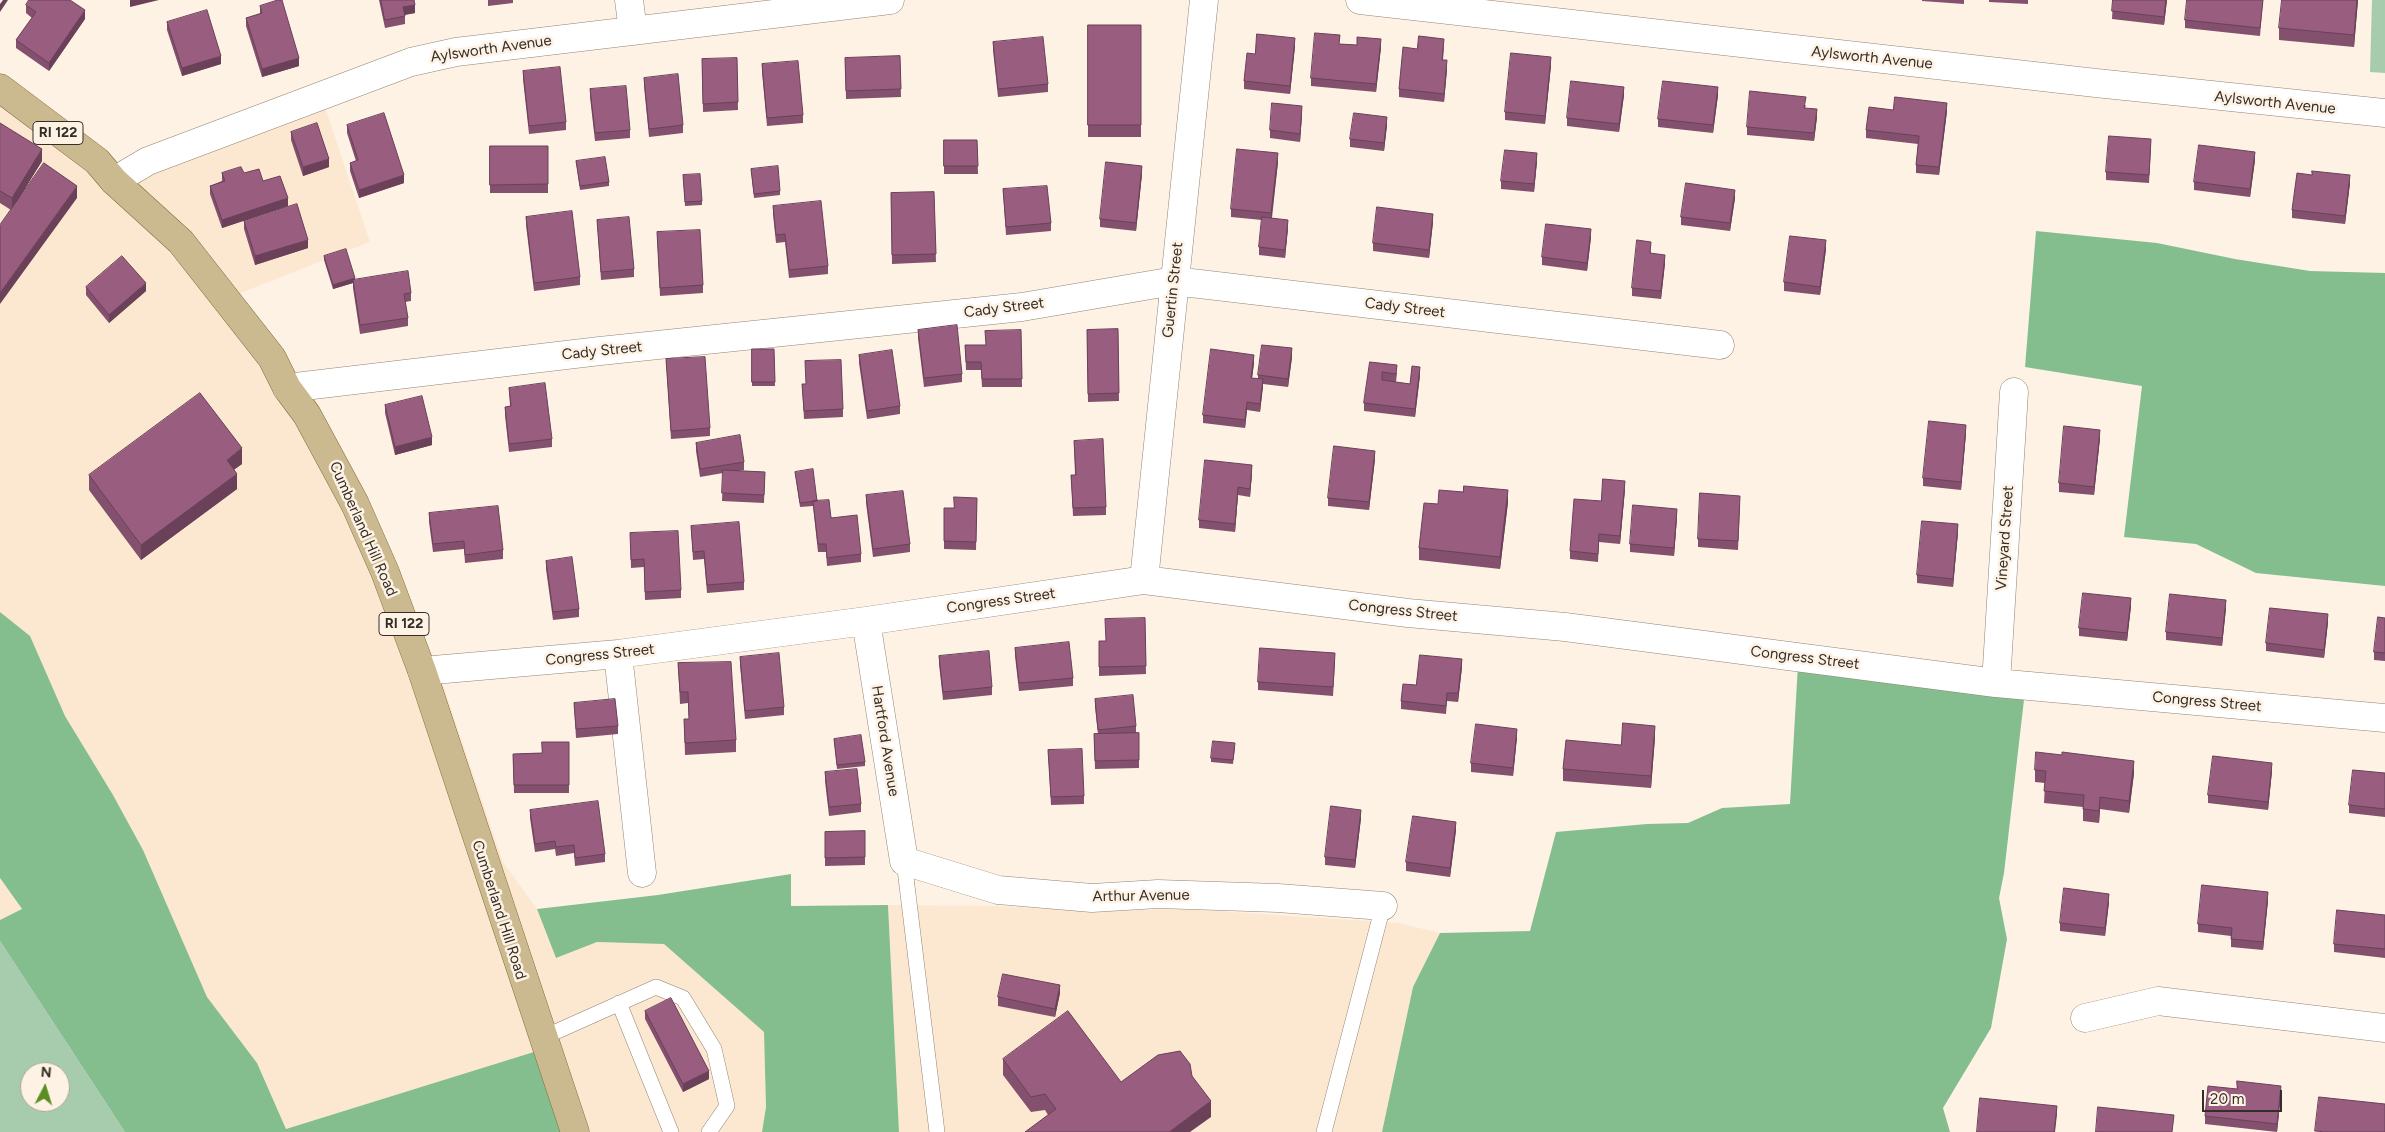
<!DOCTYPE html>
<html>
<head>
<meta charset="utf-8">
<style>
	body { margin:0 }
	#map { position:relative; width:2385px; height:1132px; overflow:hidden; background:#fef2e5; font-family:Figtree,sans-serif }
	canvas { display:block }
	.north { position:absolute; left:20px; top:1062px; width:50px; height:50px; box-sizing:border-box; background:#fef2e5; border:1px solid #ada499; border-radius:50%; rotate:5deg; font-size:14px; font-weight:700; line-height:20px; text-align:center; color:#342e28 }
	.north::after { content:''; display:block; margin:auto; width:18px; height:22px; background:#5c8d24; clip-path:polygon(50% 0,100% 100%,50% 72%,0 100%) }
	.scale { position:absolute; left:2202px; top:1090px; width:80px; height:22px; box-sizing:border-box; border:2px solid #342e28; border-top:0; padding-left:6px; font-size:15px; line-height:18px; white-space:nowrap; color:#342e28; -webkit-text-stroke:4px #fef2e5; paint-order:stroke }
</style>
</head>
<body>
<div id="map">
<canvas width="2385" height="1132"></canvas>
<div class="north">N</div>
<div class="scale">20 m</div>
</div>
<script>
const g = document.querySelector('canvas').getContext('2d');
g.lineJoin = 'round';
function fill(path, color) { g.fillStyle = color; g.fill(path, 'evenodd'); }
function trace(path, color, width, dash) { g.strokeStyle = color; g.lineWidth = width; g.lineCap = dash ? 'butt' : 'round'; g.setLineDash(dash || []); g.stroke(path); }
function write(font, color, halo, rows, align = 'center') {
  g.font = font + ' Figtree,sans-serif'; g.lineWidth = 5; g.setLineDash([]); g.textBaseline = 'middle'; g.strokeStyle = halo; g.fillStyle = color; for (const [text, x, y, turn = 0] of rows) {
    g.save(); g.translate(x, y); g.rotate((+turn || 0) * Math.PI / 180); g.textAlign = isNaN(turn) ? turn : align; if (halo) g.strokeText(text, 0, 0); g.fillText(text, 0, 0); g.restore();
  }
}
const built = new Path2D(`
	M0,95L101,183L323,101L370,242L238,294L318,404L354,480L423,633L445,691L503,862L537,909L556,958L597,942L664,944L764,1032L766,1107L762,1132H574L537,1051L286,1129L257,1063L207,997L143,850L113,795L65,716L30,637L0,612Z
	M0,878L22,910L0,920Z
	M888,905L995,906L1088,911L1186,909L1399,923L1440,933L1413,987L1382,1132H899Z`);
const green = new Path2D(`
	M2372,0H2385V73L2370,72Z
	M0,941L125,1132H0ZM30,1072H60V1102H30Z`);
const forest = new Path2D(`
	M2036,231L2157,243L2235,259L2310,271L2385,273V586L2256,573L2196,544L2124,537L2142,386L2025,367Z
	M0,612L30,636L65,716L113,795L143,850L207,997L257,1063L286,1129L537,1051L574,1132H125L0,941V920L22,909L0,878Z
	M1798,664L2025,691L2004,873L1999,898L2007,939L1991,1028L1943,1108L1950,1132H1382L1413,987L1440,933L1530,931L1556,832L1647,824L1688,823L1722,808L1790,804Z
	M791,874V906L888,905L899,1132H762L766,1107L764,1032L664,944L597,942L556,958L537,909L658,895Z`);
const lane = new Path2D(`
	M904,861L937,1132
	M619,1003L671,1132
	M542,1038L656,987L683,998L714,1049L727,1106L709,1132
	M1324,1132L1383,906`);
const street = new Path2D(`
	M629,0L633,31
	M1360,0L2096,83L2385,113
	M114,181L148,161L411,62L456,52L890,0
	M287,388L600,351L1022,307L1174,281L1720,345
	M1144,580L1204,0
	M866,621L904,861L998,890L1092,898L1158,894L1278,898L1383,906
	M618,654L642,873
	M422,671L618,654L866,621L1144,580L1408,613L1565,627L1996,683L2385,718
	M1996,683L2014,392
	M2085,1018L2158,1001L2385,1028`);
const primary = new Path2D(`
	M0,88L97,161L114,181L181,242L272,358L287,388L307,415L355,504L385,572L422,671L575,1132`);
const wall = new Path2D(`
	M379,0H414L415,13L405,15V24L385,28Z
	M488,0H513V3L488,6Z
	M1922,0H1964V4L1922,1Z
	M1989,0H2028V4L1989,2Z
	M2113,0H2167L2164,25L2112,19Z
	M2263,0L2260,36L2185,28V20Z
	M2358,0L2354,47L2279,40V28Z
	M26,5L85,19L49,71L16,48V40L32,18L26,13Z
	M260,6L299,66L262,77L246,26V18L260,14Z
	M167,22L221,64L182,76L167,30Z
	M1088,25H1141V137H1088Z
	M993,42L1048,84V92L998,97L993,50Z
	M1339,44L1381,47L1376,92L1311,86V78Z
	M1295,46L1290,94L1244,89V81L1255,54Z
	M1444,47L1443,60L1447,69L1444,102L1399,97V89L1417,49Z
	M900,56L901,97L846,99L845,58Z
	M737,58L738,110L703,112L702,67Z
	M762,64L803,115V123L767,126L762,72Z
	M1551,65L1545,124L1505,120V112Z
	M523,71L566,122V130L529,134L523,79Z
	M644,78L683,125V133L649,137L644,86Z
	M590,89L630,130V138L595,141L590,97Z
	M1624,95L1619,132L1567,126V118Z
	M1718,95L1713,133L1658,127V119Z
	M1806,105L1805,108L1817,117L1814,141L1747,135V127Z
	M1893,110L1947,111L1939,175L1916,173V165L1918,144L1866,138V130Z
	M1302,114L1300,142L1270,138V130Z
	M0,123L42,161L18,199L77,198L11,210L0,203Z
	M347,125L404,183L359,198L350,171V163L356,161L347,133Z
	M1387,125L1384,151L1350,147V139Z
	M291,132L329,167L303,176L291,140Z
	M944,140H977L978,174H944Z
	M490,146H548V193H490Z
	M2151,147L2149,183L2106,180V172Z
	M2255,160L2250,197L2194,190V182Z
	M576,161L609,182V186L580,190Z
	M1537,161L1534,192L1501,189V181Z
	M1278,162L1272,218L1288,228L1285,258L1259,255V247L1262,220L1231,217V209Z
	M751,169L780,191V195L754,198Z
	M222,173H244L263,181L288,206L222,228L210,194V186L222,181Z
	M1142,174L1136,231L1100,227V219Z
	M683,175L702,201V205L685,206Z
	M2350,183L2345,224L2292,218V210Z
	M1003,189L1051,223V231L1006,235Z
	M934,192L936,262L892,264L891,193Z
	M1735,198L1730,231L1681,225V217Z
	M773,206L828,266V274L789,278L785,242L776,243L773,214Z
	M526,217L580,277V285L534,291L526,225Z
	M597,220L634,269V277L601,280Z
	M244,221L308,248L255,265L244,229Z
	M1433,222L1429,258L1373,251V243Z
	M657,232L703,285V293L660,296Z
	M1591,237L1587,271L1542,265V257Z
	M1826,249L1820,295L1784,291V282Z
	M1651,250V253L1665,263L1661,299L1632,296V288Z
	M324,256L355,280L411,293V301L405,302L408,318V326L360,334L353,288V283L333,289L324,260Z
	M86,287L146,291L109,323L86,295Z
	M1118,329L1119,401L1088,402L1087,330Z
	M918,330L962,374V382L924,387L918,338Z
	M1021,330L1022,387H982L981,370H966L965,345H985Z
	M752,349H774L775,386H752Z
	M859,355L900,406V414L867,419L859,363Z
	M1292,357L1288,387L1263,384L1260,412L1247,410L1245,428L1203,423V415L1254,363L1252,378L1258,379V375Z
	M666,359L710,428V436L671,439Z
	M1370,362L1397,373L1396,382L1410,384L1420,375L1415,417L1364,411V403Z
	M802,384H805L843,409V417L804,419Z
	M509,388L552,439V447L509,452L505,415V407L510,406Z
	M385,405L432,445L395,455L385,413Z
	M1966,433L1961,490L1923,486V478Z
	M2100,438L2094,495L2059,492V483Z
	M1074,441L1106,507V515L1073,516L1071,475H1075Z
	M696,443L744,462V470L738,471L765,472L764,503L722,501L723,473L700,477L696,451Z
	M1375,459L1369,510L1328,506V498Z
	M242,464L234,469L237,489L141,560L89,490V475Z
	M795,472L861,554V562L827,566L826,552H818L813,506L800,507Z
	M1252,473L1250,497L1238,495L1235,532L1199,528V520Z
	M1625,489L1620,544L1599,542L1598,562L1570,559V551L1601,501Z
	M1463,492L1508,502L1500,569L1419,560V548L1438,504Z
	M866,495L910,544V552L873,557L866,503Z
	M977,498L976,550L944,549V508H954Z
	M1740,504L1738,550L1698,547V539Z
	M429,513L503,550V559L465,563L464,549L433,552L429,522Z
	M1677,517L1674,556L1630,552V544Z
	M691,526L744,582V590L707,593L704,559L693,560Z
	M1958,532L1953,587L1917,583V575Z
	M630,533L681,590V598L645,600L644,567L631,568Z
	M546,561L579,609V617L553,620L546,569Z
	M2131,606L2127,641L2079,636V628Z
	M2226,608L2222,646L2166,640V632Z
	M1145,618L1146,674L1099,676V641H1105Z
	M2385,618V661L2374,660V652Z
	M2328,622L2324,658L2266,651V643Z
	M1015,648L1073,678V686L1019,691L1015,656Z
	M939,656L992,687V695L943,700L939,664Z
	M740,657L784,707V715L745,719L740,665Z
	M1335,662L1333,696L1258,690V682Z
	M678,663L736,740V752L685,755L684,719H689L688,703L680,704Z
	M1462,667L1458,702L1447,701L1446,714L1401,709V701L1416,685Z
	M1095,699L1136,726V733H1139V768L1095,769L1094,734H1098L1095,707Z
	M574,703L618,726V734L576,738Z
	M1517,737L1513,776L1471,772V763Z
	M1655,737L1651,788L1563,781V769L1621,745Z
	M834,739L865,762V766L837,769Z
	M569,742V793H514L513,754L542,753Z
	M1235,747L1233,764L1211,762V758Z
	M1048,750L1084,796V804L1051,805Z
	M2035,770L2134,773L2129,813L2100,809L2099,823L2083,821V807L2044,803L2045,783L2035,782Z
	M2272,771L2268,810L2208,803V795Z
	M825,772L861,804V812L829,816L825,781Z
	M2385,773V817L2349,813V805Z
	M530,810L605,854V862L575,866L574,853L556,856L555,849L535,852L530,818Z
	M1361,818L1355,868L1325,865V857Z
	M1456,830L1450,877L1406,871V862Z
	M865,831V865L825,866V832Z
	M2268,900L2263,950L2231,947V936L2198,932V924Z
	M2109,902L2105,936L2060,931V923Z
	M2385,915V958L2334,952V944Z
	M1060,993L1055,1017L998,1006V997Z
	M645,1011L709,1079L683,1092L645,1019Z
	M1003,1059L1121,1082L1192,1076L1211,1117L1048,1115L1045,1110L1031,1112L1003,1075Z
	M2281,1094L2277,1132L2205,1124V1116Z`);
const shadedWall = new Path2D(`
	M3,0H8L0,12V4Z
	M130,0H159L130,7Z
	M2166,0H2167L2164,25V17Z
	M2357,0H2358L2354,47V35Z
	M415,5V13L403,15V7Z
	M85,10V19L49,71V63Z
	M1295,38V46L1290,94V86Z
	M1381,39V47L1376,92V84Z
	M221,56V64L182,76V68Z
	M1551,57V65L1545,124V116Z
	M299,58V66L262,77V69Z
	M1447,60V69L1444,102V94Z
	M1624,87V95L1619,132V124Z
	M1718,87V95L1713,133V125Z
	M1947,103V111L1939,175V167Z
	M1302,106V114L1300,142V134Z
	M1817,109V117L1814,141V133Z
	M1387,117V125L1384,151V143Z
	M42,149V161L12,210V198Z
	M2255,152V160L2250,197V189Z
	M1278,153V162L1271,221V213Z
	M1537,153V161L1534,192V184Z
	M329,159V167L303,176V167Z
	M1142,166V174L1136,231V223Z
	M404,175V183L359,198V190Z
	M2350,175V183L2345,224V216Z
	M77,186V198L0,304V293Z
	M1735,190V198L1730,231V223Z
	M288,198V206L222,228V220Z
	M1433,214V222L1429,258V250Z
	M1288,220V228L1285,258V250Z
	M1591,229V237L1587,271V263Z
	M308,240V248L255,265V256Z
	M1826,240V249L1820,295V287Z
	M1665,255V263L1661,299V291Z
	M355,278V282L353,280V283L333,289V285Z
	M146,283V291L109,323V315Z
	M1292,348V357L1288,387V379Z
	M1254,355V363L1251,386V378Z
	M1420,367V375L1415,417V409Z
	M1263,379V387L1260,412V404Z
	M1247,402V410L1245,428V420Z
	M1966,425V433L1961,490V482Z
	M2100,430V438L2094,495V487Z
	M432,437V445L395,455V447Z
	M242,448V464L227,475V460Z
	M1375,451V459L1369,510V502Z
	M1252,465V473L1250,497V489Z
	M237,474V489L141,560V545Z
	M1625,481V489L1620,544V536Z
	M1238,487V495L1235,532V524Z
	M1508,490V502L1500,569V557Z
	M1677,509V517L1674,556V548Z
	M1958,524V532L1953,587V579Z
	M2131,598V606L2127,641V633Z
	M2226,600V608L2222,646V638Z
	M2328,614V622L2324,658V650Z
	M1462,659V667L1458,702V693Z
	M1655,726V737L1651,788V776Z
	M1517,729V737L1513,776V768Z
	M2134,761V773L2129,813V801Z
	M2272,763V771L2268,810V802Z
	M2100,797V809L2099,823V811Z
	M1361,810V818L1355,868V860Z
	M1456,822V830L1450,877V868Z
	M2268,892V900L2263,950V942Z
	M2109,894V902L2105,936V928Z
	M1060,985V993L1055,1017V1009Z
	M709,1071V1079L683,1092V1084Z
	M2281,1086V1094L2277,1132V1124Z
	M1211,1101V1117L1190,1132H1169Z
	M2057,1106V1114L2055,1132H2054Z`);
const building = new Path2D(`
	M29,0H70L85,10L49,63L16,40L36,12L26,5Z
	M278,0H282L299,58L262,69L246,18L262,13L260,6Z
	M381,0H414L415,5L403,7L405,16L385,20Z
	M2113,0H2166L2164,17L2112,11Z
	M2187,0H2263L2260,28L2185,20Z
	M2282,0H2357L2354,35L2279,28Z
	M207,10L221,56L182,68L167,22Z
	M1088,25H1141V125H1088Z
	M1315,33L1340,35L1339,44L1357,45V37L1381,39L1376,84L1311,78Z
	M1257,34L1295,38L1290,86L1244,81L1247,53L1255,54Z
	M1419,36L1444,39L1442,60H1447L1444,94L1399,89L1403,47L1417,49Z
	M1043,37L1048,84L998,89L993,42Z
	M1511,53L1551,57L1545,116L1505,112Z
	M900,56L901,89L846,91L845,58Z
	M737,58L738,102L703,104L702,59Z
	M798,61L803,115L767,118L762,64Z
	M560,67L566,122L529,126L523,71Z
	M678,74L683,125L649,129L644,78Z
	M1571,81L1624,87L1619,124L1567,118Z
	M1663,81L1718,87L1713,125L1658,119Z
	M626,86L630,130L595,133L590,89Z
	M1750,91L1806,97L1804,108L1817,109L1814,133L1747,127Z
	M1895,97L1947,103L1939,167L1916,165L1919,136L1866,130L1869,107L1893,110Z
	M1272,103L1302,106L1300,134L1270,130Z
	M384,113L404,175L359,190L350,163L358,160L347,125Z
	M1354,113L1387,117L1384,143L1350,139Z
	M0,123L42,149L12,198L0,191Z
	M317,123L329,159L303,167L291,132Z
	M2109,136L2151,139L2149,175L2106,172Z
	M944,140H977L978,166H944Z
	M2199,145L2255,152L2250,189L2194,182Z
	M490,146H548V184L490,185Z
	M1237,149L1278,153L1271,213L1231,209Z
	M1505,150L1537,153L1534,184L1501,181Z
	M605,157L609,182L580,186L576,161Z
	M1106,162L1142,166L1136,223L1100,219Z
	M44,163L77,186L0,293V225Z
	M778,166L780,191L754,194L751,169Z
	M241,167L244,173L259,169L263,181L280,176L288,198L222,220L210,186L225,181L222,173Z
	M2312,171L2350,175L2345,216L2292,210L2297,173L2312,175Z
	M700,174L702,201L685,202L683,175Z
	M1686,183L1735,190L1730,223L1681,217Z
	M1047,186L1051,223L1006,227L1003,189Z
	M934,192L936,254L892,255L891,193Z
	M821,201L828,266L789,270L785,234L776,235L773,206Z
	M297,204L308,240L255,256L244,221Z
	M1377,207L1433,214L1429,250L1373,243Z
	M572,211L580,277L534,283L526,217Z
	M629,217L634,269L601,272L597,220Z
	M1262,217L1288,220L1285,250L1259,247Z
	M1546,224L1591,229L1587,263L1542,257Z
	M700,230L703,285L660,288L657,232Z
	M1790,236L1826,240L1820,287L1784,282Z
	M1637,240L1651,242L1650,253L1665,255L1661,291L1632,288Z
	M346,249L355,278L333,285L324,256Z
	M122,256L146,283L109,315L86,287Z
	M408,271L411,293L404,294L408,318L360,325L353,280Z
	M957,325L962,374L924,378L918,330Z
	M1118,329L1119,393L1088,394L1087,330Z
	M1021,330L1022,379H982L981,362H966L965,345H986L985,331Z
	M1262,345L1292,348L1288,379L1258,375Z
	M752,349H774L775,382H752Z
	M1211,349L1254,355L1251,378L1263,379L1260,404L1247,402L1245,420L1203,415Z
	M892,350L900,406L867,411L859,355Z
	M705,357L710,428L671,431L666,359Z
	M841,360L843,409L804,411L802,384H806L805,361Z
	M1370,362L1397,365L1396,374L1382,372V380L1410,384L1412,366L1420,367L1415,409L1364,403Z
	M545,383L552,439L509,444L505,407L511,406L509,388Z
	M200,393L242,448L227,460L237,474L141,545L89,475Z
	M422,396L432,437L395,447L385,405Z
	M1929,421L1966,425L1961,482L1923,478Z
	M2064,426L2100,430L2094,487L2059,483Z
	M740,435L744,462L700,469L696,443Z
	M1103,439L1106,507L1073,508L1071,475H1076L1074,441Z
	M1334,446L1375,451L1369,502L1328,498Z
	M1205,460L1252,465L1250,489L1238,487L1235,524L1199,520Z
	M813,469L817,501L800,503L795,472Z
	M723,470L765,472L764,495L722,493Z
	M1603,479L1625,481L1620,536L1599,534L1598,554L1570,551L1574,499L1601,501Z
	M1464,486L1508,490L1500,557L1419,548L1424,503L1438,504L1439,490L1463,492Z
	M903,491L910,544L873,549L866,495Z
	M1700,493L1740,496L1738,541L1698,539Z
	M954,497L977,498L976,542L944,541V508H954Z
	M829,500L831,518L857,515L861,554L827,558L826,544H818L813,501Z
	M1633,505L1677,509L1674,548L1630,544Z
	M498,506L503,550L465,555L464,541L433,544L429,513Z
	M1922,521L1958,524L1953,579L1917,575Z
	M739,522L744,582L707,585L704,551L693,552L691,526Z
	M678,531L681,590L645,592L644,559L631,560L630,533Z
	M572,557L579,609L553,612L546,561Z
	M2083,593L2131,598L2127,633L2079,628Z
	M2170,594L2226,600L2222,638L2166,632Z
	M2270,608L2328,614L2324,650L2266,643Z
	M2378,617L2385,618V653L2374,652Z
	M1145,618L1146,666L1099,667V641H1106L1105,619Z
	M1069,642L1073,678L1019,683L1015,648Z
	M1260,648L1335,653L1333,687L1258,682Z
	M989,651L992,687L943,692L939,656Z
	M779,653L784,707L745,711L740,657Z
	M1420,655L1462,659L1458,693H1447L1446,706L1401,701L1403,684L1416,685Z
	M731,662L736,740L685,743L684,719H689L688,692H680L678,663Z
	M1133,695L1136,726L1098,730L1095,699Z
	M615,699L618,726L576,729L574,703Z
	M1623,723L1655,726L1651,776L1563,769L1566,740L1621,745Z
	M1476,724L1517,729L1513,768L1471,763Z
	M1139,733V760L1095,761L1094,734Z
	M861,735L865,762L837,765L834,739Z
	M1213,741L1235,743L1233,760L1211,758Z
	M542,742H569V785H514L513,754L542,753Z
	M1082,749L1084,796L1051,797L1048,750Z
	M2036,752L2062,755V752L2134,761L2129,801L2100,797L2099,811L2083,809L2084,795L2044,791L2046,771L2035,770Z
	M2213,756L2272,763L2268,802L2208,795Z
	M857,769L861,804L829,807L825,772Z
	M2353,770L2385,773V809L2349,805Z
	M598,801L605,854L575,858L574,845L556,847L555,841L535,844L530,810Z
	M1331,806L1361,810L1355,860L1325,857Z
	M1413,816L1456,822L1450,868L1406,862Z
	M865,831V857L825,858V832Z
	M2202,885L2268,892L2263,942L2231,939L2232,928L2198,924Z
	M2064,888L2109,894L2105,928L2060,923Z
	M2337,910L2385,915V949L2334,944Z
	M1003,974L1060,985L1055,1009L998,997Z
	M671,998L709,1071L683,1084L645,1011Z
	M1068,1011L1121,1082L1158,1055L1180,1051L1190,1064L1192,1076L1211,1101L1169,1132H1025L1056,1109L1045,1094L1031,1097L1003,1059Z
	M2237,1081L2281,1086L2277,1124L2205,1116L2208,1086L2237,1089Z
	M2319,1097L2385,1104V1132H2326L2315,1131Z
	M1980,1098L2057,1106L2054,1132H1977Z
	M2098,1107L2174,1115L2172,1132H2096Z`);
const shields = [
	[58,133,50],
	[404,624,50]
];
const shieldNames = [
	["RI 122",58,133],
	["RI 122",404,624]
];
const streetNames = [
	["Aylsworth Avenue",491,49,-8],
	["Aylsworth Avenue",1872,58,6],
	["Aylsworth Avenue",2275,103,6],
	["Guertin Street",1173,290,-84],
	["Cady Street",1004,308,-7],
	["Cady Street",1405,308,7],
	["Cady Street",602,351,-6],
	["Cumberland Hill Road",363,529,66],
	["Vineyard Street",2005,538,-86],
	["Congress Street",1001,601,-8],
	["Congress Street",1403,611,6],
	["Congress Street",600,655,-6],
	["Congress Street",1805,658,7],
	["Congress Street",2207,702,5],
	["Hartford Avenue",885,741,81],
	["Arthur Avenue",1141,896,-1],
	["Cumberland Hill Road",499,910,72]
];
fill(built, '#fce8d1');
fill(green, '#a7ccad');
fill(forest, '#84be8f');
trace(lane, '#918475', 16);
trace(street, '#918475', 29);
trace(primary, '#806b3a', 29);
trace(lane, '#fff', 15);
trace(street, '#fff', 28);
trace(primary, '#cbba8f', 28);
fill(wall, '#83506d');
fill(shadedWall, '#6a4159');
fill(building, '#985d7f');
trace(building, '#6a4159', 1);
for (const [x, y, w] of shields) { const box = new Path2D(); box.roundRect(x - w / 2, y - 11.5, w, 23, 4); g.fillStyle = '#fef2e5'; g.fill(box); trace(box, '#342e28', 1); }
write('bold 14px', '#342e28', null, shieldNames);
write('15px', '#342e28', '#fef2e5', streetNames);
</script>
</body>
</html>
